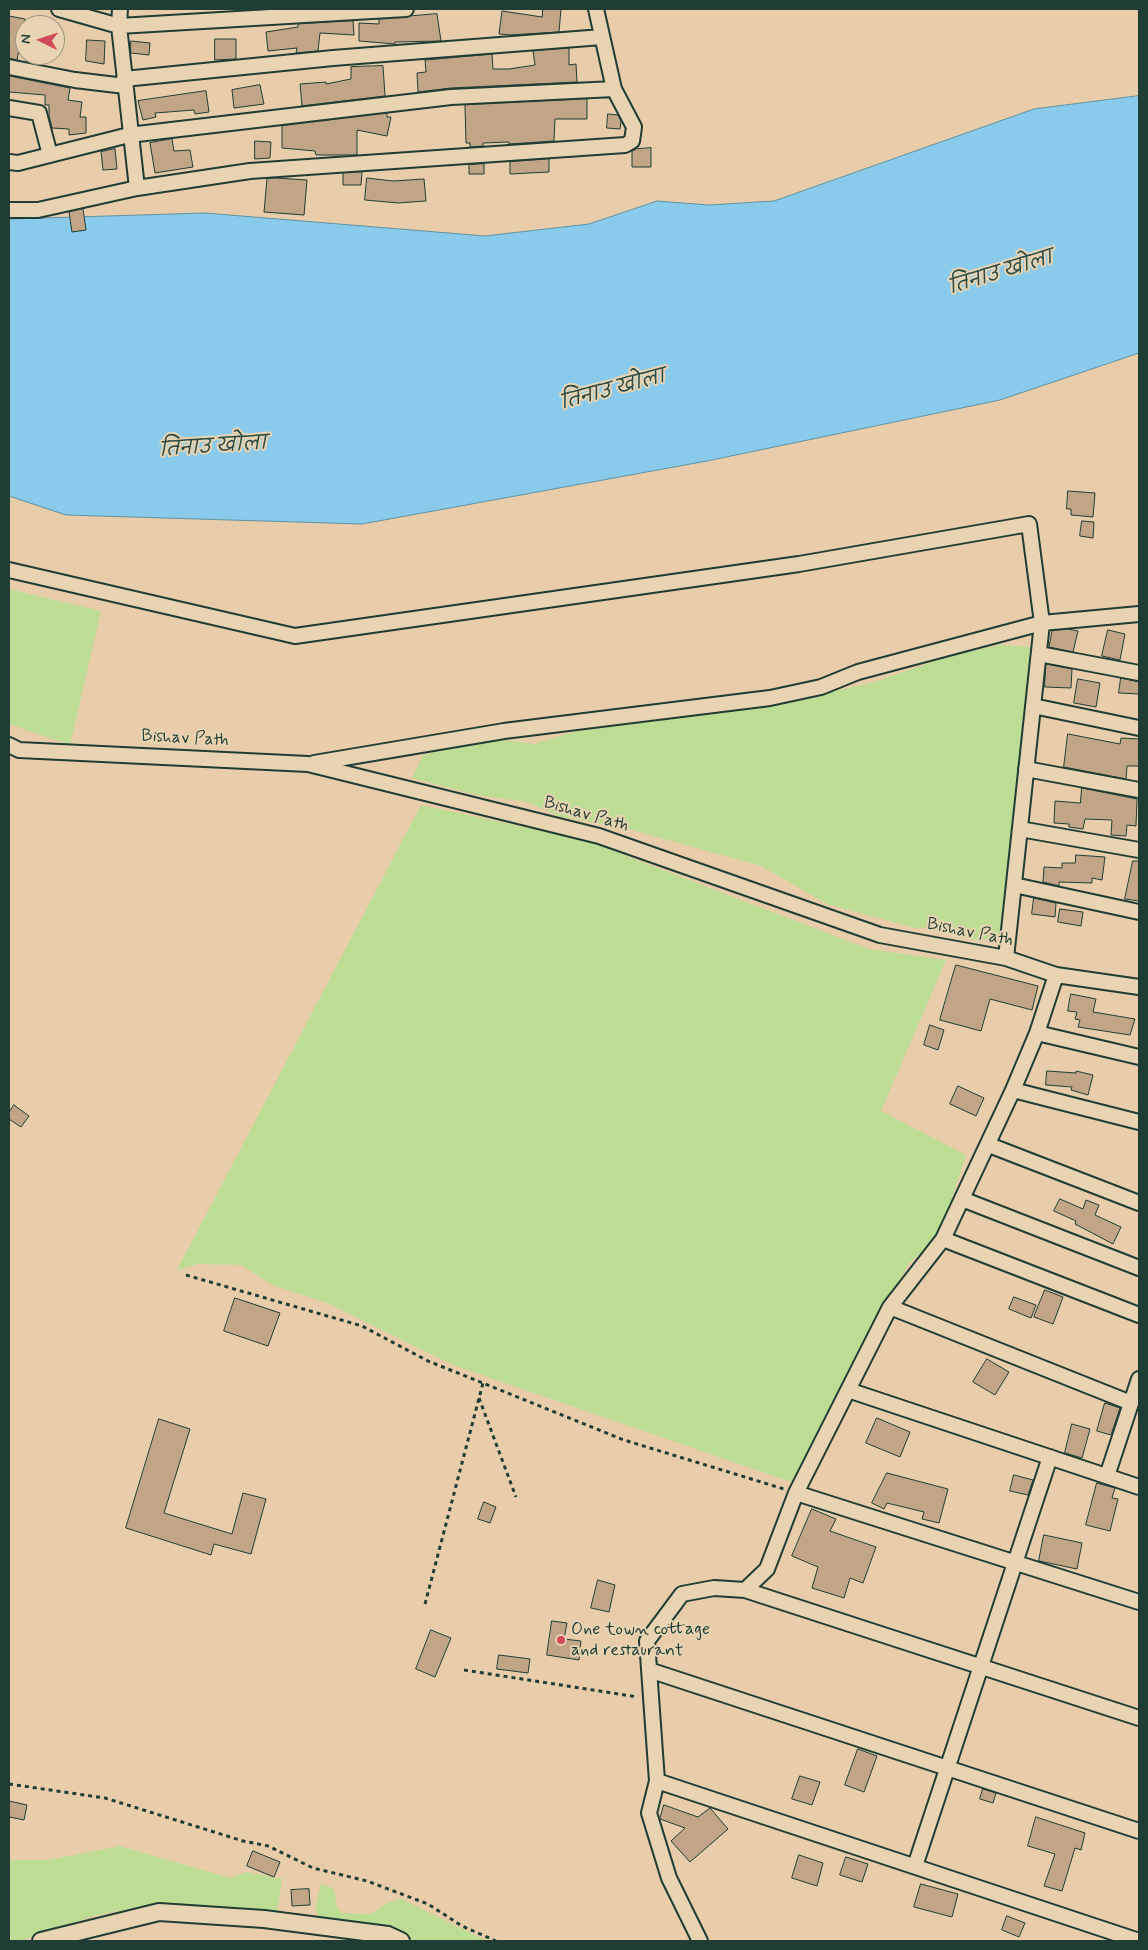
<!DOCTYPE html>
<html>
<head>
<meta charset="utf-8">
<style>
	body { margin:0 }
	#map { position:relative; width:1148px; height:1950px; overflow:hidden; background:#e9cdab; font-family:Mynerve,sans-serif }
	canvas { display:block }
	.frame { position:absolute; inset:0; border:10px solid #1f3d34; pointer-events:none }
	.north { position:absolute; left:15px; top:15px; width:50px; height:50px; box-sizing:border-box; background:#e8d4b2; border:1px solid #989880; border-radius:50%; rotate:274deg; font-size:14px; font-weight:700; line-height:20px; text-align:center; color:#1f3d34 }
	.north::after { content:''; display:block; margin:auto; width:18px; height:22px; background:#d1495b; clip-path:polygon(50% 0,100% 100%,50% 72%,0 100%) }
</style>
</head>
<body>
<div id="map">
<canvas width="1148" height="1950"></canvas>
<div class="frame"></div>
<div class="north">N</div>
</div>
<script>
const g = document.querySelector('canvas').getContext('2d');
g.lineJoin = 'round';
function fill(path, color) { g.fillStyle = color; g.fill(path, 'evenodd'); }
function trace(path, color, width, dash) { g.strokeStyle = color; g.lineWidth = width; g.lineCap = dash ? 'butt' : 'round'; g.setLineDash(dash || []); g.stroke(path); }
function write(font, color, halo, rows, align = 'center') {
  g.font = font + ' Mynerve,"Playpen Sans Deva",sans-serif'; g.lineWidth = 4; g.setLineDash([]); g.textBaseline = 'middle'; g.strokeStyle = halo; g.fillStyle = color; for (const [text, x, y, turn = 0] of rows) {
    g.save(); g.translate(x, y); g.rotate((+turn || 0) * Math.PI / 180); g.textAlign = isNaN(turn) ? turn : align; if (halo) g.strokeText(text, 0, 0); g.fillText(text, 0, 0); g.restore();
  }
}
const green = new Path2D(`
	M9,589L101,611L70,745L9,724Z
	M999,645L1032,647L1006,931C989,949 957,935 936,931L934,927L915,928L827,904L761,866L625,828L561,817L527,802L477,795L412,778L423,755L497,739L534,744L574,732L791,701L874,682L946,657Z
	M421,805L585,840L869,949L946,960L881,1111L966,1155L939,1238L909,1263L791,1482L453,1365L327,1303L272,1285L241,1265L199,1264L177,1270Z
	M120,1846L230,1878L246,1872L282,1879L277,1915L157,1903L94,1916L20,1941H9V1860H48Z
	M321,1884L334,1889L337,1908L342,1913L371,1914L389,1902L402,1899L487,1941H414L400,1936L320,1919L315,1909Z`);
const water = new Path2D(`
	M1139,96V353L1000,400L707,461L362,524L66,515L9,496V219L205,213L485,236L589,224L657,201L709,205L774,201L1034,109Z`);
const building = new Path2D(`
	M543,9H561L559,32L510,35L499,34L502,11L542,17Z
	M437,14L441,41L395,42V44L359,41V23L379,24V19Z
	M9,16L25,19L17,60L9,58Z
	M353,21L354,35L320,33L318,51L296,53L297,48L268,51L266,32L298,27V24Z
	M215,39H236V59L215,60Z
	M87,40L105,41L104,64L86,61Z
	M131,41L150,43L149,55L131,53Z
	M569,48V65L576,64L577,82L451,88L418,92L417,73L426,72L425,60L492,54L493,69H509L535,65L533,51Z
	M383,66L385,96L302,106L300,84L326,82V84L351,79V67Z
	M10,76L70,88L68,100L82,102L80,117H86V133L69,135V129L52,128L49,116V105H45V95L9,92Z
	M260,85L264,104L234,108L232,90Z
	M206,91L209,112L195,114L194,110L155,113L156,117L143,120L138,101Z
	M587,99V119H555L554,141L509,144V142L483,143V146L470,147V143H466L465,105Z
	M387,113V117H391L387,136L357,130V155H316L315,151L282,148V126Z
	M608,114L618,115L621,121L620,129L607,128Z
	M172,139L174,151L190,150L193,167L155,173L150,143Z
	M255,141L271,142L270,158L255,159Z
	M651,148V167H632V151L636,149Z
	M115,149L117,169L103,170L101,152Z
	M549,159V172L510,174V162Z
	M484,164V174H469V165Z
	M362,172L361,185H343V173Z
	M276,178L307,180L304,215L264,212L267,179Z
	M367,178L393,181L424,179L426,201L398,203L365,200Z
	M83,209L86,230L72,232L69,212Z
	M1068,491L1095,493L1093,517L1071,515V509H1067Z
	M1082,521L1094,522L1093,538L1080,536Z
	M1068,629L1078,631L1073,652L1049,647L1052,631Z
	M1108,630L1125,634L1120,660L1102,656Z
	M1046,664L1072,669L1071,688L1045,687Z
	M1121,678L1139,682V694L1119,693Z
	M1078,679L1100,683L1096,707L1074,703Z
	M1068,734L1120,744L1121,738L1139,739V766H1127L1126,779L1064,767Z
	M1082,788L1137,799L1136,826L1127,825L1126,836L1111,835L1112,820L1085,819L1083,829L1069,827V824L1054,823L1055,801L1080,803Z
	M1076,855L1105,857L1102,880L1092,878V883L1059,882V886L1043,882L1044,867L1062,868V863H1075Z
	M1133,861H1139V901L1125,899Z
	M1034,898L1056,903L1055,917L1032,914Z
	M1060,909L1083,912L1081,926L1058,922Z
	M956,965L1038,986L1032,1010L990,999L981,1031L940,1020Z
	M1071,994L1096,999L1093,1012L1135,1019L1130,1035L1078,1027L1080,1020L1075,1019L1077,1012L1068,1011Z
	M930,1025L944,1030L938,1050L924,1045Z
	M1047,1071L1076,1073V1071L1093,1075L1088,1095L1071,1090L1072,1087L1046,1085Z
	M958,1086L984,1098L976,1116L950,1104Z
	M14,1105L29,1116L21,1127L9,1119V1113Z
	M1060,1199L1083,1209L1086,1200L1099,1205L1095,1215L1121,1227L1113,1244L1075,1224L1076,1221L1054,1211Z
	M1045,1290L1063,1297L1053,1324L1034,1317Z
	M1014,1297L1036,1305L1031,1318L1009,1309Z
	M235,1298L280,1313L268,1346L224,1331Z
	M987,1359L1009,1372L995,1395L973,1382Z
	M1105,1403L1120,1408L1111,1435L1097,1431Z
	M877,1418L910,1432L900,1457L866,1443Z
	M159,1419L190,1429L164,1513L232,1534L243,1493L266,1499L251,1554L214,1544L211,1555L126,1528Z
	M1072,1424L1090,1429L1082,1458L1065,1453Z
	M887,1473L948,1489L939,1523L922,1519L924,1512L887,1503L884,1509L872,1503Z
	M1014,1475L1033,1480L1028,1495L1010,1491Z
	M1097,1483L1115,1488L1112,1498L1118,1499L1110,1531L1086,1525Z
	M484,1502L496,1507L490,1523L478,1519Z
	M812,1509L836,1519L830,1531L876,1547L863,1583L850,1578L844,1598L812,1588L818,1567L792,1556Z
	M1044,1535L1082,1543L1077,1569L1039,1561Z
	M598,1580L615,1585L609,1612L591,1608Z
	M552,1621L567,1623L564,1639L581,1641L579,1660L547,1655Z
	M431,1630L451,1638L435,1677L416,1669Z
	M499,1655L530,1659L528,1673L497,1669Z
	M858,1749L877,1756L864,1792L845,1785Z
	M800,1776L820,1782L812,1805L792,1799Z
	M983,1789L996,1793L993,1803L980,1799Z
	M9,1801L27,1805L24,1820L9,1817Z
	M664,1805L698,1817L710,1808L728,1829L690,1862L671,1841L685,1828L660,1819Z
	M1036,1817L1085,1833L1081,1850L1075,1848L1062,1891L1044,1886L1055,1854L1028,1846Z
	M253,1851L280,1862L274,1877L247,1866Z
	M799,1855L823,1863L817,1886L792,1878Z
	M846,1857L868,1864L862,1882L840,1875Z
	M921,1884L958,1894L952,1917L914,1907Z
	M309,1889L310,1905L292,1906L291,1890Z
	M1007,1916L1025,1923L1019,1937L1002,1930Z`);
const path = new Path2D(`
	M186,1275L362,1326L428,1361L624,1440L784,1489
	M479,1398L516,1497
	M425,1604L483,1383
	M464,1670L638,1697
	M9,1784L105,1798L243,1841L268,1846L313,1868L367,1881L428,1904L462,1926L496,1941`);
const minor = new Path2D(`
	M59,9L119,26L406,9
	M120,9L119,26L137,188
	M9,67L75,80L125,86
	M124,79L333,58L602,37
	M9,108L39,113L50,155
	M9,162L18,163L129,135L451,97L614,89
	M9,210H38L137,188L250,171L625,145L632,141L634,127L614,89L596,9
	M9,570L295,636L799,564L1029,524L1042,623L1006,958
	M1039,654L1139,673
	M1033,706L1139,728
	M9,745L19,750L308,764L599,836L880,935L1006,958L1056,975L1139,987
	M314,763L504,731L770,698L821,687L858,672L1042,623L1139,614
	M1026,769L1139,790
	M1020,829L1139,850
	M1014,885L1139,912
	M1037,1033L1139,1057
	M1013,1090L1139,1122
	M989,1145L1139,1203
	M962,1199L1139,1268
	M943,1239L1139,1315
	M890,1307L1131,1403
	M848,1390L1139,1487
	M1107,1476L1139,1379
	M796,1493L1139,1602
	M745,1590L1139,1718
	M649,1670L1139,1831
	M657,1781L1139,1941
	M915,1866L1050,1457
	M700,1941L669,1878L649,1813L657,1781L647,1641L682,1594L714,1588L745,1590L767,1569L796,1493L890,1307L943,1239L1013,1090L1037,1033L1056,975`);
const tertiary = new Path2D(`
	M41,1941L159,1912L264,1919L388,1935L401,1941`);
const markers = [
	[561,1640,5,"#d1495b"]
];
const streetNames = [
	["Bishav Path",185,739,3],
	["Bishav Path",586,815,16],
	["Bishav Path",970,933,11]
];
const poiNames = [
	["One town cottage",571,1630],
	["and restaurant",571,1651]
];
const waterNames = [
	["तिनाउ खोला",1001,274,-17],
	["तिनाउ खोला",613,391,-15],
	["तिनाउ खोला",213,448,-4]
];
fill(green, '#bddc94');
fill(water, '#8acaea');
trace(water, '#5f92a1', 1);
fill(building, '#c2a486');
trace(building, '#1f3d34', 1);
trace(minor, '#1f3d34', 18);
trace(tertiary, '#1f3d34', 20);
trace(path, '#1f3d34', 3, [4, 4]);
trace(minor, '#e8d4b2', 14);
trace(tertiary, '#e8d4b2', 16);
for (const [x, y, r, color] of markers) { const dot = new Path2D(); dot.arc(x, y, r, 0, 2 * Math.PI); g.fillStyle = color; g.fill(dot); trace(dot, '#e8d4b2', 2); }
write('18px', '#1f3d34', '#e8d4b2', streetNames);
write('18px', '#1f3d34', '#e8d4b2', poiNames, 'left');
write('italic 19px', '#2a4b46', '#e8d4b2', waterNames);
</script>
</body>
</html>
